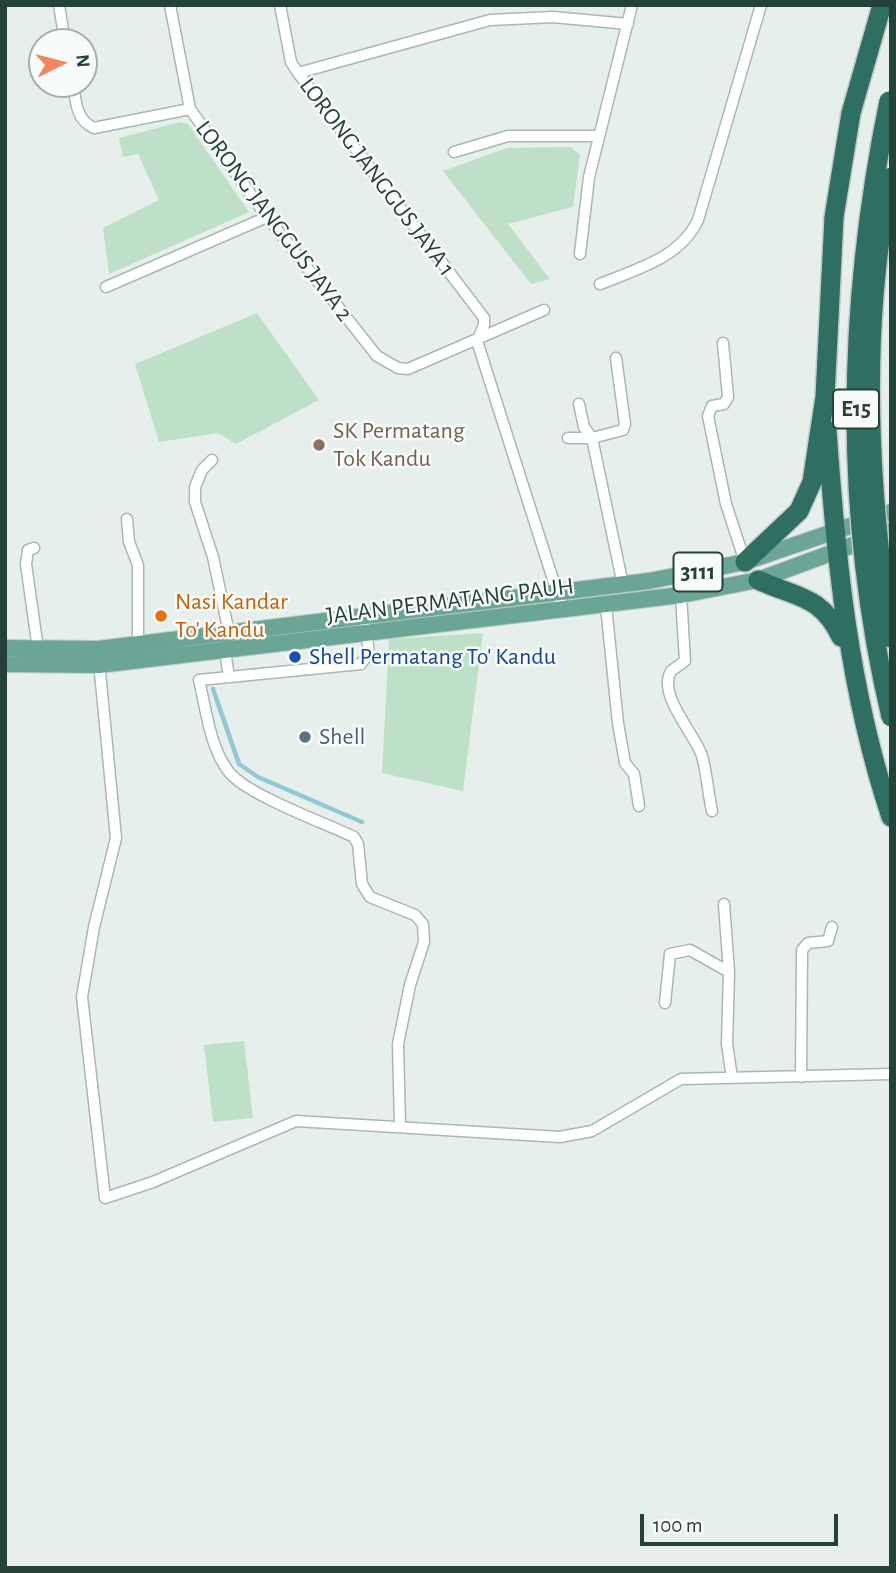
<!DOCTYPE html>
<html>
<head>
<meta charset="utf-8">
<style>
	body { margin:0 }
	#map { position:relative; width:896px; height:1573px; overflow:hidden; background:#e6efeb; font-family:"Alegreya Sans",sans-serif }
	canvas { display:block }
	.frame { position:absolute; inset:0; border:7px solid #24423a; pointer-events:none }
	.north { position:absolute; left:28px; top:28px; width:70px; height:70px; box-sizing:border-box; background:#f7fbf9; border:2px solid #a3b1ad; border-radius:50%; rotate:84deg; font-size:19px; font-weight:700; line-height:28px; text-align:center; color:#24423a }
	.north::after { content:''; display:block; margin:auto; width:24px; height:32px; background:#f4845f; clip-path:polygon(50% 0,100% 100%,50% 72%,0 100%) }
	.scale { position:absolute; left:640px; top:1514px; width:198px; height:32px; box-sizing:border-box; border:4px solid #24423a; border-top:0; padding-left:9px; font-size:21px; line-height:24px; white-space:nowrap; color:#24423a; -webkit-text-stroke:5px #f7fbf9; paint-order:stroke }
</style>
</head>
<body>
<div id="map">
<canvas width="896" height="1573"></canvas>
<div class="frame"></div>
<div class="north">N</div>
<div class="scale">100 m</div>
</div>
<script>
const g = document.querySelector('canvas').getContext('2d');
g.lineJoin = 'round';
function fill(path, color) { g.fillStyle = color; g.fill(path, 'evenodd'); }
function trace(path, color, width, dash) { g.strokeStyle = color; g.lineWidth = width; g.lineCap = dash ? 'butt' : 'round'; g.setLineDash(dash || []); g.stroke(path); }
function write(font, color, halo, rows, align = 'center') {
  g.font = font + ' "Alegreya Sans",sans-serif'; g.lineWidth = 5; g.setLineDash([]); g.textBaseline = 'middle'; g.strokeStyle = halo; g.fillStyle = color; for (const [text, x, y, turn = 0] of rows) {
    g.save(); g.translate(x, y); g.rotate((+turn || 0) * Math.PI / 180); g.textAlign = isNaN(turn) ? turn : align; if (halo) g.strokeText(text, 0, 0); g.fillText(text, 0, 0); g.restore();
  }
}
const green = new Path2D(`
	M180,122L188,124L249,212L109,274L103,228L159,200L138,154L123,157L119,138Z
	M571,147L580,155L573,207L508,224L550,279L531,284L443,171L507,148Z
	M257,313L319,400L236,444L218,433L159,442L135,364Z
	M483,633L463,791L382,773L389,639Z
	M244,1041L253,1118L213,1122L204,1045Z`);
const stream = new Path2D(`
	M213,689L239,764L258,777L362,822`);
const minor = new Path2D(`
	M59,5L65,42
	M170,5L190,109L267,217L377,356L398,368L408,369L544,310
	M280,5L291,62L298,73L484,318V325L477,341L563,611
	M298,73L490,20L553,17L628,24
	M73,84C76,102 76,120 94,128L190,109
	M454,152L508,136H597
	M580,254L589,177L632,5
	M600,284C637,269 680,258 698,220L761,5
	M106,287L267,217
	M723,343L728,397L724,404L712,406L708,416L726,504L745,562
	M579,404L584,427L592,438L623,585
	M568,438H592L623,430L625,424L616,358
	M212,460L202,470L195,487V502L213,557L229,633
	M127,519L129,542L138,565V644
	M34,548L28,550L26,564L38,649
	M681,595L685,661L671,671C657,695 695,734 702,756C707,774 708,793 712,811
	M606,606L618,723L625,763L634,774L639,806
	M364,616L369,653L361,664L199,680C206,709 210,748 229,772C247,795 325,823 354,837L358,844L362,884L370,897L415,915L423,924L424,942L410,985L398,1044L400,1125
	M225,651L229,677
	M99,662L116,838L94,927L82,997L105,1198L153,1182L296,1121L560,1137L592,1131L681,1079L891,1074
	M724,904L729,972L727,1044L732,1078
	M665,1003L670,954L690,950L729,972
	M801,1077L802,950L808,943L828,941L832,927`);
const primary = new Path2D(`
	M5,648L98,649L649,581L745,562L891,512
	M5,664L99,665L681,595L758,580L891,531`);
const motorway = new Path2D(`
	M827,430C836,562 849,691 891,817
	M745,562L799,511L812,482L825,397L834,217L851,113L882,5
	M758,580C797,598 821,595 841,637`);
const motorwayBridge = new Path2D(`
	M889,101C847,305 843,514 891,717
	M891,177C859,327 868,488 891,638`);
const markers = [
	[319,445,7,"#8d6e63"],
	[161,616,7,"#e8710a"],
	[295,657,7,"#1a4fb4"],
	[305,737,7,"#5c6f8a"]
];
const shields = [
	[856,409,46],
	[698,572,49]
];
const shieldNames = [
	["E15",856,409],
	["3111",698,572]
];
const streetNames = [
	["LORONG JANGGUS JAYA 1",377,177,53],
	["LORONG JANGGUS JAYA 2",274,221,53],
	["JALAN PERMATANG PAUH",450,601,-7]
];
const educationNames = [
	["SK Permatang",333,431],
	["Tok Kandu",333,459]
];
const foodNames = [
	["Nasi Kandar",175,602],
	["To' Kandu",175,630]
];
const transitNames = [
	["Shell Permatang To' Kandu",309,657]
];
const serviceNames = [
	["Shell",319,737]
];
fill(green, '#bfe0c8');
trace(stream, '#8ec9d4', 4.5);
trace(minor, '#a8b8b2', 13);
trace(primary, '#c2cac8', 18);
trace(motorway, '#c2cac8', 22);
trace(minor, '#fff', 10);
trace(primary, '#6aa596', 16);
trace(motorway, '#2f6f62', 19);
trace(motorwayBridge, '#c2cac8', 22, []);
trace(motorwayBridge, '#2f6f62', 19);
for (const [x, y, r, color] of markers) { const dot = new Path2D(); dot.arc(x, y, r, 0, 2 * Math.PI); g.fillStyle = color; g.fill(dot); trace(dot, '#f7fbf9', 2.5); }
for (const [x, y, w] of shields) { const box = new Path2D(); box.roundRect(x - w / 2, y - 19.5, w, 39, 5); g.fillStyle = '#f7fbf9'; g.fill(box); trace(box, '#24423a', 2); }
write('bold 23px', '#24423a', null, shieldNames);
write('24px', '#24423a', '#f7fbf9', streetNames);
write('24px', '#785e54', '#f7fbf9', educationNames, 'left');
write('24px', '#c56008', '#f7fbf9', foodNames, 'left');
write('24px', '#164399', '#f7fbf9', transitNames, 'left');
write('24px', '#4e5e75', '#f7fbf9', serviceNames, 'left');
</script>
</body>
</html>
